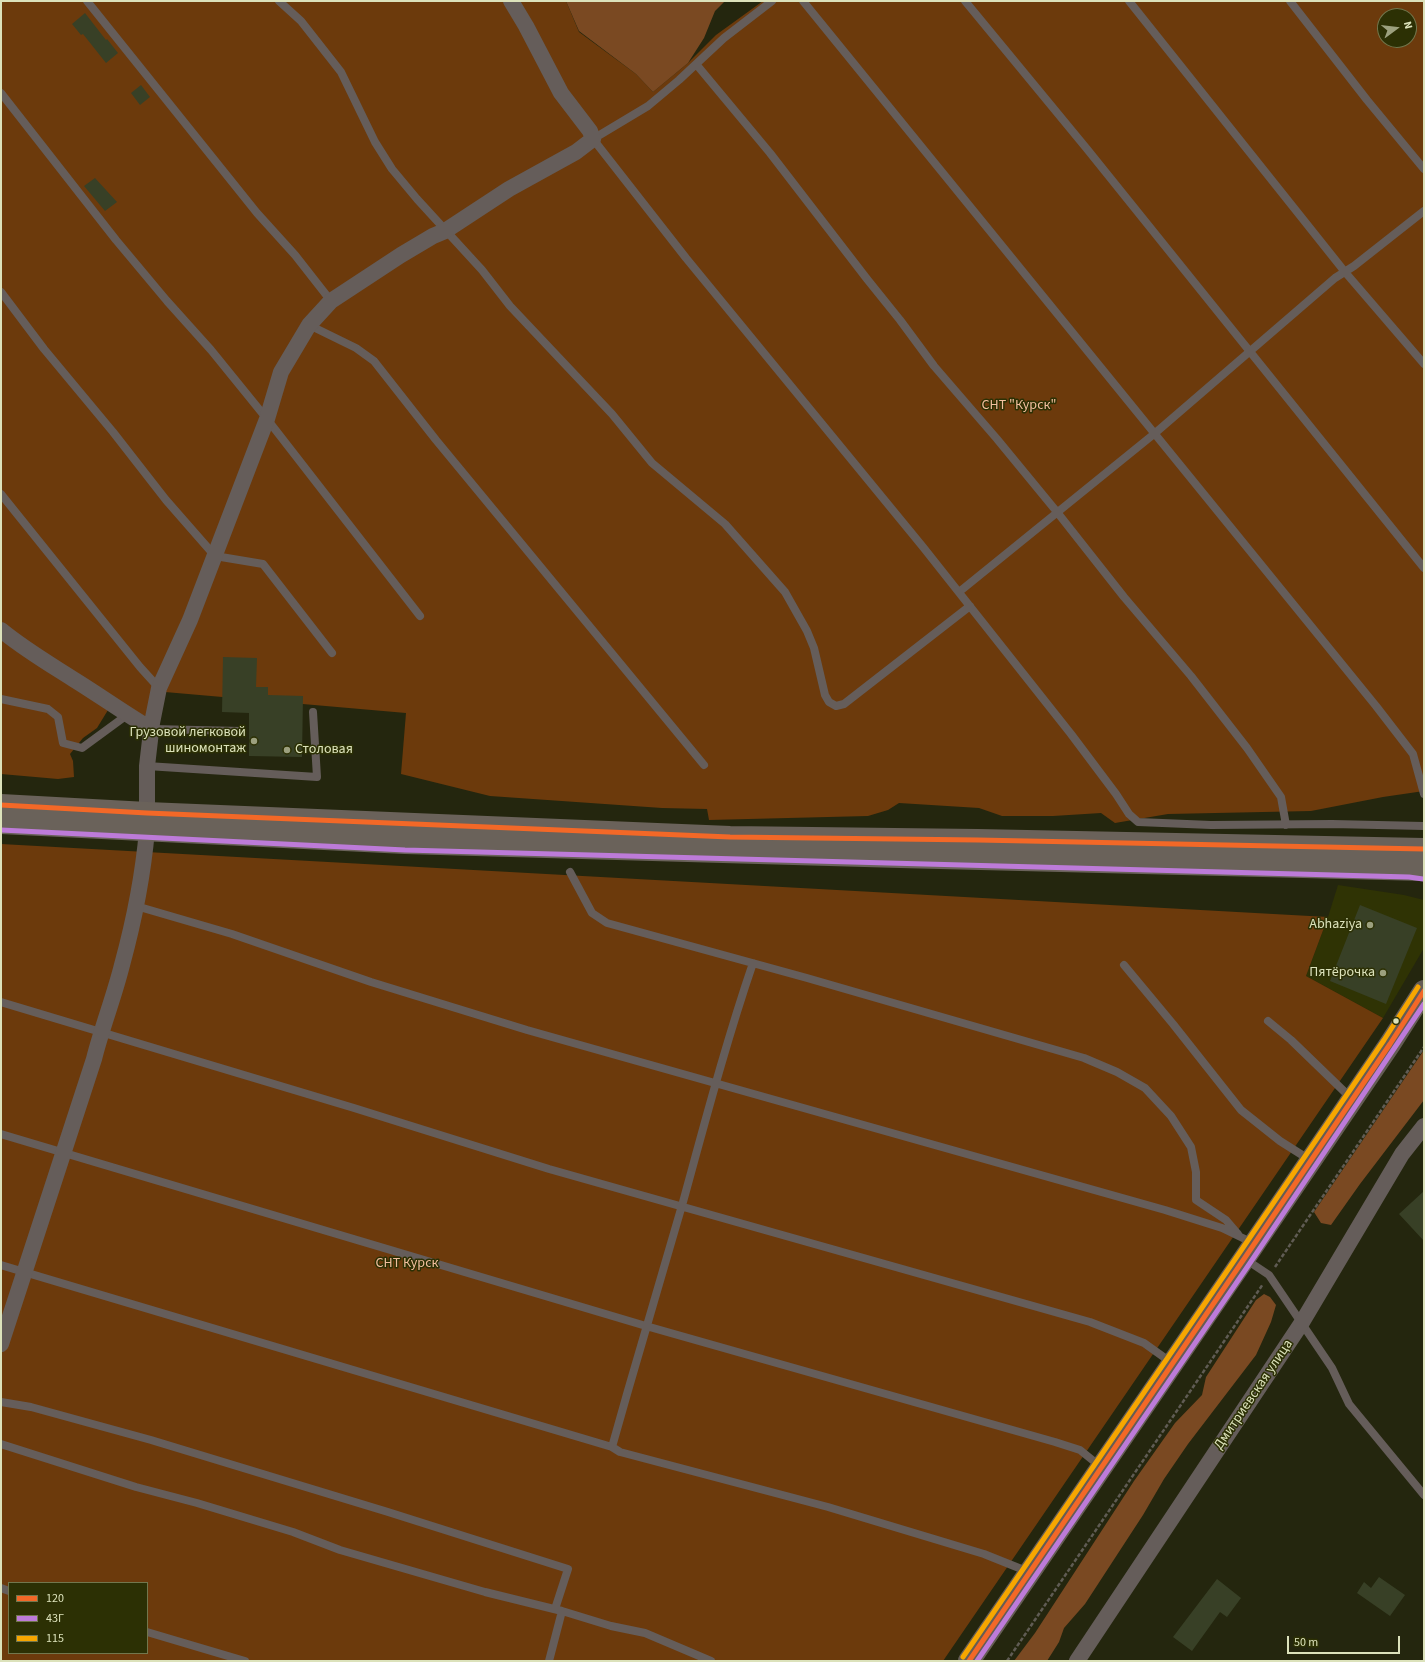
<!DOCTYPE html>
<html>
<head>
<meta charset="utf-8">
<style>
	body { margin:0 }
	#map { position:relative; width:1425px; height:1662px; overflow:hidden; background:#24260e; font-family:"Source Sans 3",sans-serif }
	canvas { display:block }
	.frame { position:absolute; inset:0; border:2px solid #dce2bb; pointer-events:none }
	.legend { position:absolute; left:8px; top:1582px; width:140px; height:72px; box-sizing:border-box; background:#2c3004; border:1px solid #72774d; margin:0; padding:5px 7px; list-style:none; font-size:12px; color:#dce2bb }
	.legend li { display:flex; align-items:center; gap:8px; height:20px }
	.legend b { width:20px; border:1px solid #72774d }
	.north { position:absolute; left:1377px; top:8px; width:40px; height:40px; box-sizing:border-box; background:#2c3004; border:1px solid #72774d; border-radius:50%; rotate:75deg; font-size:11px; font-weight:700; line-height:16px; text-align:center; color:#dce2bb }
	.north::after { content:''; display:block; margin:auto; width:14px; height:18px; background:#9ca07e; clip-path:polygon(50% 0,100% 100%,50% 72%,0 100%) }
	.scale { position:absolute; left:1287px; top:1636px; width:113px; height:18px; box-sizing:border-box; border:2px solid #dce2bb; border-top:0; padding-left:5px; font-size:12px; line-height:14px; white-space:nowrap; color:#dce2bb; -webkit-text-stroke:3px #2c3004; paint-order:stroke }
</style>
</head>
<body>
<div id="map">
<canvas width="1425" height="1662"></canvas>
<div class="frame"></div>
<ul class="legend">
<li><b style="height:5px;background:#f36827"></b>120</li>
<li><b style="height:5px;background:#bd7bd9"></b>43Г</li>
<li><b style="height:5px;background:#f7a600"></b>115</li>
</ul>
<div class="north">N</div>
<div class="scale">50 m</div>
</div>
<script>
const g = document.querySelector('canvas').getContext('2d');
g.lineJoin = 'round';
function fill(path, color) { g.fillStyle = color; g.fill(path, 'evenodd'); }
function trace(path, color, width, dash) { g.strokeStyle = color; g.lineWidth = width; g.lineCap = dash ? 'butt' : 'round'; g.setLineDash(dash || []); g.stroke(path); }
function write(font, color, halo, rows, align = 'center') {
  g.font = font + ' "Source Sans 3",sans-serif'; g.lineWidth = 3; g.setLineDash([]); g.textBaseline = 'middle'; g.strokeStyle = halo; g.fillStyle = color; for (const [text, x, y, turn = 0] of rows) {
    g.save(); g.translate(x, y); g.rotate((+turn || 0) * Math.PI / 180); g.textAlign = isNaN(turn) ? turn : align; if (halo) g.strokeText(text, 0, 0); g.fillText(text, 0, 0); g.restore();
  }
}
const built = new Path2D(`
	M1338,885L1404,895L1424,900V948L1383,1018L1306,976L1328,917Z`);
const green = new Path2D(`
	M1,1H566L579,32L636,74L653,92L688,63L716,35L763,1H1424V791L1383,797L1311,811L1168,814L1115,823L1101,813L1053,816H1002L979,808L899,803L888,810L868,816L709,820L707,809L662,808L490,796L401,774L406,713L165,692L145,720L108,710L97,728L83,738L70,754L73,761L74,777L58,779L1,774ZM1385,16H1409V40H1385Z
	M1,844L1328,917L1306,976L1383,1018L943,1661H1ZM9,1583H147V1653H9Z`);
const forest = new Path2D(`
	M566,1H725L715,11L704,38L688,63L653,92L636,74L579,31Z
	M1424,1050V1100L1360,1184L1331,1225L1321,1223L1314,1212Z
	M1264,1294L1270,1297L1276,1305L1271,1322L1256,1355L1188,1444L1164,1479L1143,1515L1085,1604L1064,1628L1059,1642L1047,1661H1014L1035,1633L1134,1481L1175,1423L1202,1395L1206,1377L1256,1300Z`);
const building = new Path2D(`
	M85,13L106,40L107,39L118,53L106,63L83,34L81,35L72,24Z
	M141,85L150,97L140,105L131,93Z
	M95,178L117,202L105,211L84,186Z
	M223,657L257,658L256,687H268V695L303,696L302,757L249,756V713L222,712Z
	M1360,905L1417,928L1386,1004L1330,981Z
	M1424,1191V1241L1399,1214Z
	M1379,1577L1405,1595L1390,1616L1357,1593L1364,1582L1371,1588Z
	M1217,1579L1241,1598L1227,1617L1220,1612L1192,1651L1173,1637Z`);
const path = new Path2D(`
	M1275,1267L1424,1047
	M1007,1661L1263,1284`);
const lane = new Path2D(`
	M87,1L257,213L295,255L331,301
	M279,1L301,21L341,72L375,142L392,169L417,199L482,270L510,306L612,414L652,463L725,524L785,592L807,631L814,648L825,695L829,702L836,706L844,704L970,606
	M772,1L724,38L679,80L648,106L593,139L686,258L923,547L1071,734L1116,794L1129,814L1138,822L1211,825L1332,824L1424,826
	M803,1L1376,706L1413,754L1424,794
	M965,1L1087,149L1424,568
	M1129,1L1345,272L1424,364
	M1290,1L1367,100L1424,169
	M696,64L770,153L867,279L900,320L934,366L997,439L1057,512L1124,597L1191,676L1247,748L1281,797L1286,825
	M1,93L116,240L167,301L211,350L267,419L420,616
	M1,292L44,349L113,432L166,500L215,556L263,564L332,653
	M309,325L356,348L374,361L436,440L704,765
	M1,494L140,667L159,688
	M959,592L1154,434L1335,278L1354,266L1424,211
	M1,699L48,709L58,717L63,743L82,748L127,715
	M151,729L242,731
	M147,766L317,777L313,712
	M570,872L592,913L607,923L807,978L1084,1058L1117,1072L1145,1088L1171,1116L1191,1147L1196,1172V1200L1226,1220L1238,1234
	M136,906L232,934L371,982L527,1030L1165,1210L1222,1228L1253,1243
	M1124,965L1173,1024L1241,1110L1280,1141L1310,1160
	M1,1002L354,1108L549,1169L1090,1322L1144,1343L1172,1363
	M1268,1021L1291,1040L1352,1099
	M1,1134L646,1326L1055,1442L1080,1450L1101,1467
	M1245,1259L1269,1275L1332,1368L1349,1404L1424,1495
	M1,1265L612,1447L620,1452L828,1507L984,1554L1029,1572
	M1,1402L31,1407L151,1440L388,1512L568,1569L555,1609
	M1,1444L136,1487L197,1503L293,1532L340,1550L485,1592L562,1611L611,1626L645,1633L711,1661
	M612,1447C635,1365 659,1283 683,1202C705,1122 726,1042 753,963
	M1,1588L9,1591
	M147,1632L245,1661
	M549,1661L562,1611`);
const street = new Path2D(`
	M1,630C24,649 48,663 73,679C99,695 124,713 151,729
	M147,813V766L152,723L159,688L190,620L267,419L281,372L309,325L331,301L401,255L433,236L445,231L509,189L576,152L593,139L590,131L561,93L526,26L511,1
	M1,1344L94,1059C102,1027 114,997 122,965C134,921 143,876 147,830
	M1077,1661L1301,1324L1402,1154L1424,1126`);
const primary = new Path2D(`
	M969,1661L1244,1259L1390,1044L1424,991`);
const highway = new Path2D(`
	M1,805L147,813L730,837L978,840L1424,849
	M1,823L405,843L900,857L1424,870`);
const bus1 = new Path2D(`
	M1,805L147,813L730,837L978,840L1424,849
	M969,1661L1244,1259L1390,1044L1424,991`);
const bus2 = new Path2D(`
	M1,830L405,850L1409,877L1423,879
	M977,1661L1250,1263L1424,1004`);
const bus3 = new Path2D(`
	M963,1657L1238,1255L1384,1040L1418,987`);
const markers = [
	[254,741,4,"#9ca07e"],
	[287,750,4,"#9ca07e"],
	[1370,925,4,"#9ca07e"],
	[1383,973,4,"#9ca07e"],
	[1396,1021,3.5,"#dce2bb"]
];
const parkNames = [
	["СНТ \"Курск\"",1019,406],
	["СНТ Курск",407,1264]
];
const poiNames = [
	["Грузовой легковой",246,733],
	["шиномонтаж",246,749],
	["Столовая",295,750,"left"],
	["Abhaziya",1362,925],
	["Пятёрочка",1375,973]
];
const streetNames = [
	["Дмитриевская улица",1254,1395,-56]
];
fill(built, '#2f3304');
fill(green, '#6c3a0c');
fill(forest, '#7a4922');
fill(building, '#384026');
trace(path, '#605c54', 2.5, [4, 2]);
trace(lane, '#655d5a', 8);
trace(street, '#655d5a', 16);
trace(primary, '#655d55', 22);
trace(highway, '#6a625a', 22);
trace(bus1, '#f36827', 5);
trace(bus2, '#bd7bd9', 5);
trace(bus3, '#f7a600', 5);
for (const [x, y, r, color] of markers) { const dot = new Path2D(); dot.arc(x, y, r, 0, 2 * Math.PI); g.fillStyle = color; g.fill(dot); trace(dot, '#2c3004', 1.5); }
write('14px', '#f3bf9e', '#2c3004', parkNames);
write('14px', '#dce2bb', '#2c3004', poiNames, 'right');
write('14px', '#dce2bb', '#2c3004', streetNames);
</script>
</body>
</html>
